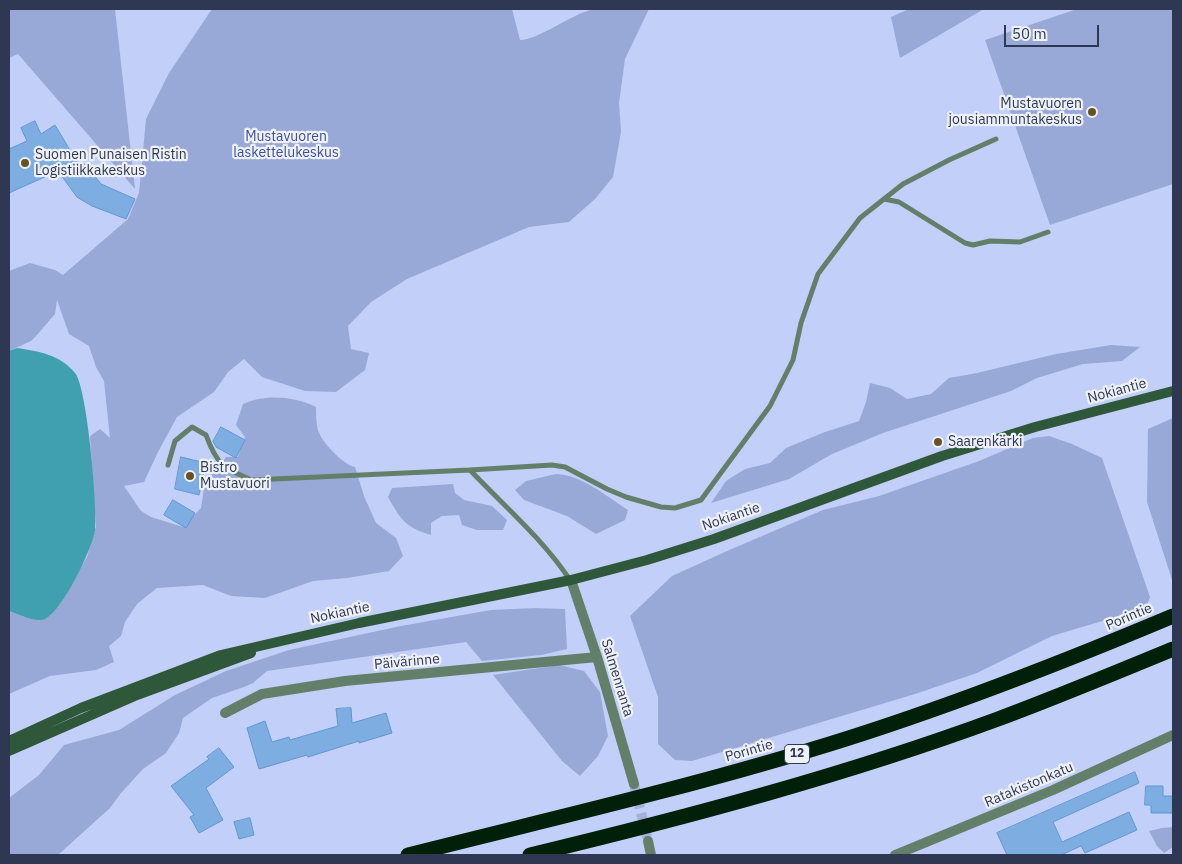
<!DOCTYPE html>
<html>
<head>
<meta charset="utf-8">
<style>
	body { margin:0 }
	#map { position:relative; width:1182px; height:864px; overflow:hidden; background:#c1cff9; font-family:"IBM Plex Sans",sans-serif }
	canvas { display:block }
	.frame { position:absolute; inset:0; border:10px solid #2f3853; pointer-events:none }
	.scale { position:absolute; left:1004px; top:25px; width:95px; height:22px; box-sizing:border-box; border:2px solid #2f3853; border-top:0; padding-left:6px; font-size:15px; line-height:18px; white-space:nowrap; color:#2f3853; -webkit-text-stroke:4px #eff1f8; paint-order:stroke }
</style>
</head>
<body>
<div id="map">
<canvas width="1182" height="864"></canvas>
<div class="frame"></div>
<div class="scale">50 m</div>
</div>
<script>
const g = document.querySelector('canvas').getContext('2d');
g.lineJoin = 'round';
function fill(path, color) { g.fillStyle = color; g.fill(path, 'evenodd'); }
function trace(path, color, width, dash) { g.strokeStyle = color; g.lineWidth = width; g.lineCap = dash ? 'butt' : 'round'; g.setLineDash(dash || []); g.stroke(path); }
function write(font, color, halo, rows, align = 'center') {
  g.font = font + ' "IBM Plex Sans",sans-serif'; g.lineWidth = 4.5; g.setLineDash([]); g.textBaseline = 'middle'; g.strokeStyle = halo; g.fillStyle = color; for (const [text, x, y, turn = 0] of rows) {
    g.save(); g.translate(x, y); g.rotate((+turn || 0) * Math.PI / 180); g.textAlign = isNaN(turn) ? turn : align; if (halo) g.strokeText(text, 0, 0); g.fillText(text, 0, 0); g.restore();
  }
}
const green = new Path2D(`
	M9,9H115L135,189L18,54L9,58Z
	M212,9H512L520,40C539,40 572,13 595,9C608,6 635,9 649,9L625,59L619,103L621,132L613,177L595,199L569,222L529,227L407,279L371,302L348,326L351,349L369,353L365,370L336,392L305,391L262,377L244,359L228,372L214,392L177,417L158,452L144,482L124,486L141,511L151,517L183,527L201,508L204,489L212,468L220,466L226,457H238L245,437L236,425L243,404C265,394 294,396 316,407C316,415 316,428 320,435C325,445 344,465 355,467L364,496L376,523L396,538L403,556L389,571L347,578L313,581L265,598L231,596L203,585L157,588L137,604L125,622L121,636L109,646L114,662L96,670L50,676L9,694V611L24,617L77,574L87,557L96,526L90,436L100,429L110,438L104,381L96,367L89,346L69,334L57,300L55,314L37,335L31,341L9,351V271L30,263L55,270L63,275L128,219L139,193L146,119L169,73Z
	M909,9H984L900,58L891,17Z
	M1077,9H1173V184L1050,225L985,40Z
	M1111,345L1140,347L1122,361L1083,364L1037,378L1011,391L883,433L832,454L789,479L711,503L726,481L745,469L770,463L786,448L825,432L859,421L866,402L870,383L890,388L907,399L931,394L949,378L977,373L1056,354Z
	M1173,418V583L1147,502L1148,429Z
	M1049,436L1072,444L1102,458L1150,597L1146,608L1052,636L977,673L915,694L692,761L675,760L658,744V697L630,616L672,576L727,551L823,510L879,496L979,461L1033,438Z
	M556,474C582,475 606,496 628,510L625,520L596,534L567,516L524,500L515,490L526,481Z
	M453,484L455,493L464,500L492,506L507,520L503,530H477L462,525L459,515L442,516L431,523V535C405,527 401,520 388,497L392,488Z
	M535,608L565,609L567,649L541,655L482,661L466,642L267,671L253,683L244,687L212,698L183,718L179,733L166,753L143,769L121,793L110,808L58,855H9V798L39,775L64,745L119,730L175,695L226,671L289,650L401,626L491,610Z
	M559,665L584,671L600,692L608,736L598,756L580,776L562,761L493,675Z
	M1173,827V847L1164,853L1157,846L1149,831L1162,828Z`);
const water = new Path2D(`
	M17,348C38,351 61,355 75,373C87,386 98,510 95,530C92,550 63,610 45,619C37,623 17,614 9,611V351Z`);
const building = new Path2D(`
	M35,121L41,134L55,125L80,167L85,164L101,184L135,199L126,219L92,206L77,197L58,171L9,193V149L27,141L21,128Z
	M221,427L245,440L236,458L216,447L214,443L213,442Z
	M181,457L206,463L199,495L175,489Z
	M173,500L195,513L186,528L164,515Z
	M351,708L352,723L386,713L392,733L359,743V741L308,757L307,755L259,769L247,728L265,721L272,742L289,737L290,740L338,726L336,709Z
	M219,748L234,767L206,788L223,820L199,833L190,817L194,815L171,786L209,759L207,757Z
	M1135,772L1139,783L1053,822L1062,842L1129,812L1137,830L1085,853L1081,846L1061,855H1007L997,833Z
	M1146,786H1163V796H1173V813H1151V805H1145Z
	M250,818L254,835L239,839L234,822Z`);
const minorTunnel = new Path2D(`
	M634,784L648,841`);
const service = new Path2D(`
	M884,199L899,202L965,243L973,245L990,241L1020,242L1048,232
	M168,465L175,441L192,427L206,435C217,465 223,468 252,480L470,470C504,506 542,538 570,580
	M470,470L552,465L565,467L607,489L626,497L661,507L675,508L701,500L770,406L793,360L801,323L818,274L860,218L903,184L949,160L996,139`);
const minor = new Path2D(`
	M571,580L597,657L634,784
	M225,713L262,694L294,689L345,681L597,657
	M648,841L651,855
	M895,855L1053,790L1173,735`);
const secondary = new Path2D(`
	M9,741L81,708L221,655L359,623L571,580L647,560L714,539L942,456L1035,427L1173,391
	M9,751L137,695L251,653`);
const motorway = new Path2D(`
	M408,855C542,821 678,790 810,750C934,713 1054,666 1173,616
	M530,855C688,817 846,775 998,719C1057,697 1115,673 1173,649`);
const markers = [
	[1092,112,5,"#655421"],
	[25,163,5,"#655421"],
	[938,442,5,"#655421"],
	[190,476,5,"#655421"]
];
const shields = [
	[797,754,25]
];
const shieldNames = [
	["12",797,754]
];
const poiNames = [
	["Mustavuoren",1082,104,"right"],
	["jousiammuntakeskus",1082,120,"right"],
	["Suomen Punaisen Ristin",35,155],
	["Logistiikkakeskus",35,171],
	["Saarenkärki",948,442],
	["Bistro",200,468],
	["Mustavuori",200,484]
];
const parkNames = [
	["Mustavuoren",286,137],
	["laskettelukeskus",286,153]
];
const streetNames = [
	["Nokiantie",1117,391,-15],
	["Nokiantie",731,517,-19],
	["Nokiantie",340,613,-12],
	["Porintie",1129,617,-23],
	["Päivärinne",407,662,-5],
	["Salmenranta",617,678,73],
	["Porintie",749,751,-16],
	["Ratakistonkatu",1029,785,-23]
];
fill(green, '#99a9d7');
fill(water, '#41a0b0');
fill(building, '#7dade1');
trace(building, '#6397ce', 1);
trace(minorTunnel, '#a4b1d8', 10, [10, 5]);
trace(service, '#647f69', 5);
trace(minor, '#647f69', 10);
trace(secondary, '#2f5739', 10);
trace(motorway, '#002009', 15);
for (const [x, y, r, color] of markers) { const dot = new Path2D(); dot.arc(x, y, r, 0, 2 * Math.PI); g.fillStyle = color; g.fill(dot); trace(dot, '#eff1f8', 2); }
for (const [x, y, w] of shields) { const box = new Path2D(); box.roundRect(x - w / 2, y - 9.5, w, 19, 4); g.fillStyle = '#eff1f8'; g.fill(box); trace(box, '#2f3853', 1); }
write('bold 12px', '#2f3853', null, shieldNames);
write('14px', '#2f3853', '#eff1f8', poiNames, 'left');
write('14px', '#3e5099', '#eff1f8', parkNames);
write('14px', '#2f3853', '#eff1f8', streetNames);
</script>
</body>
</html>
